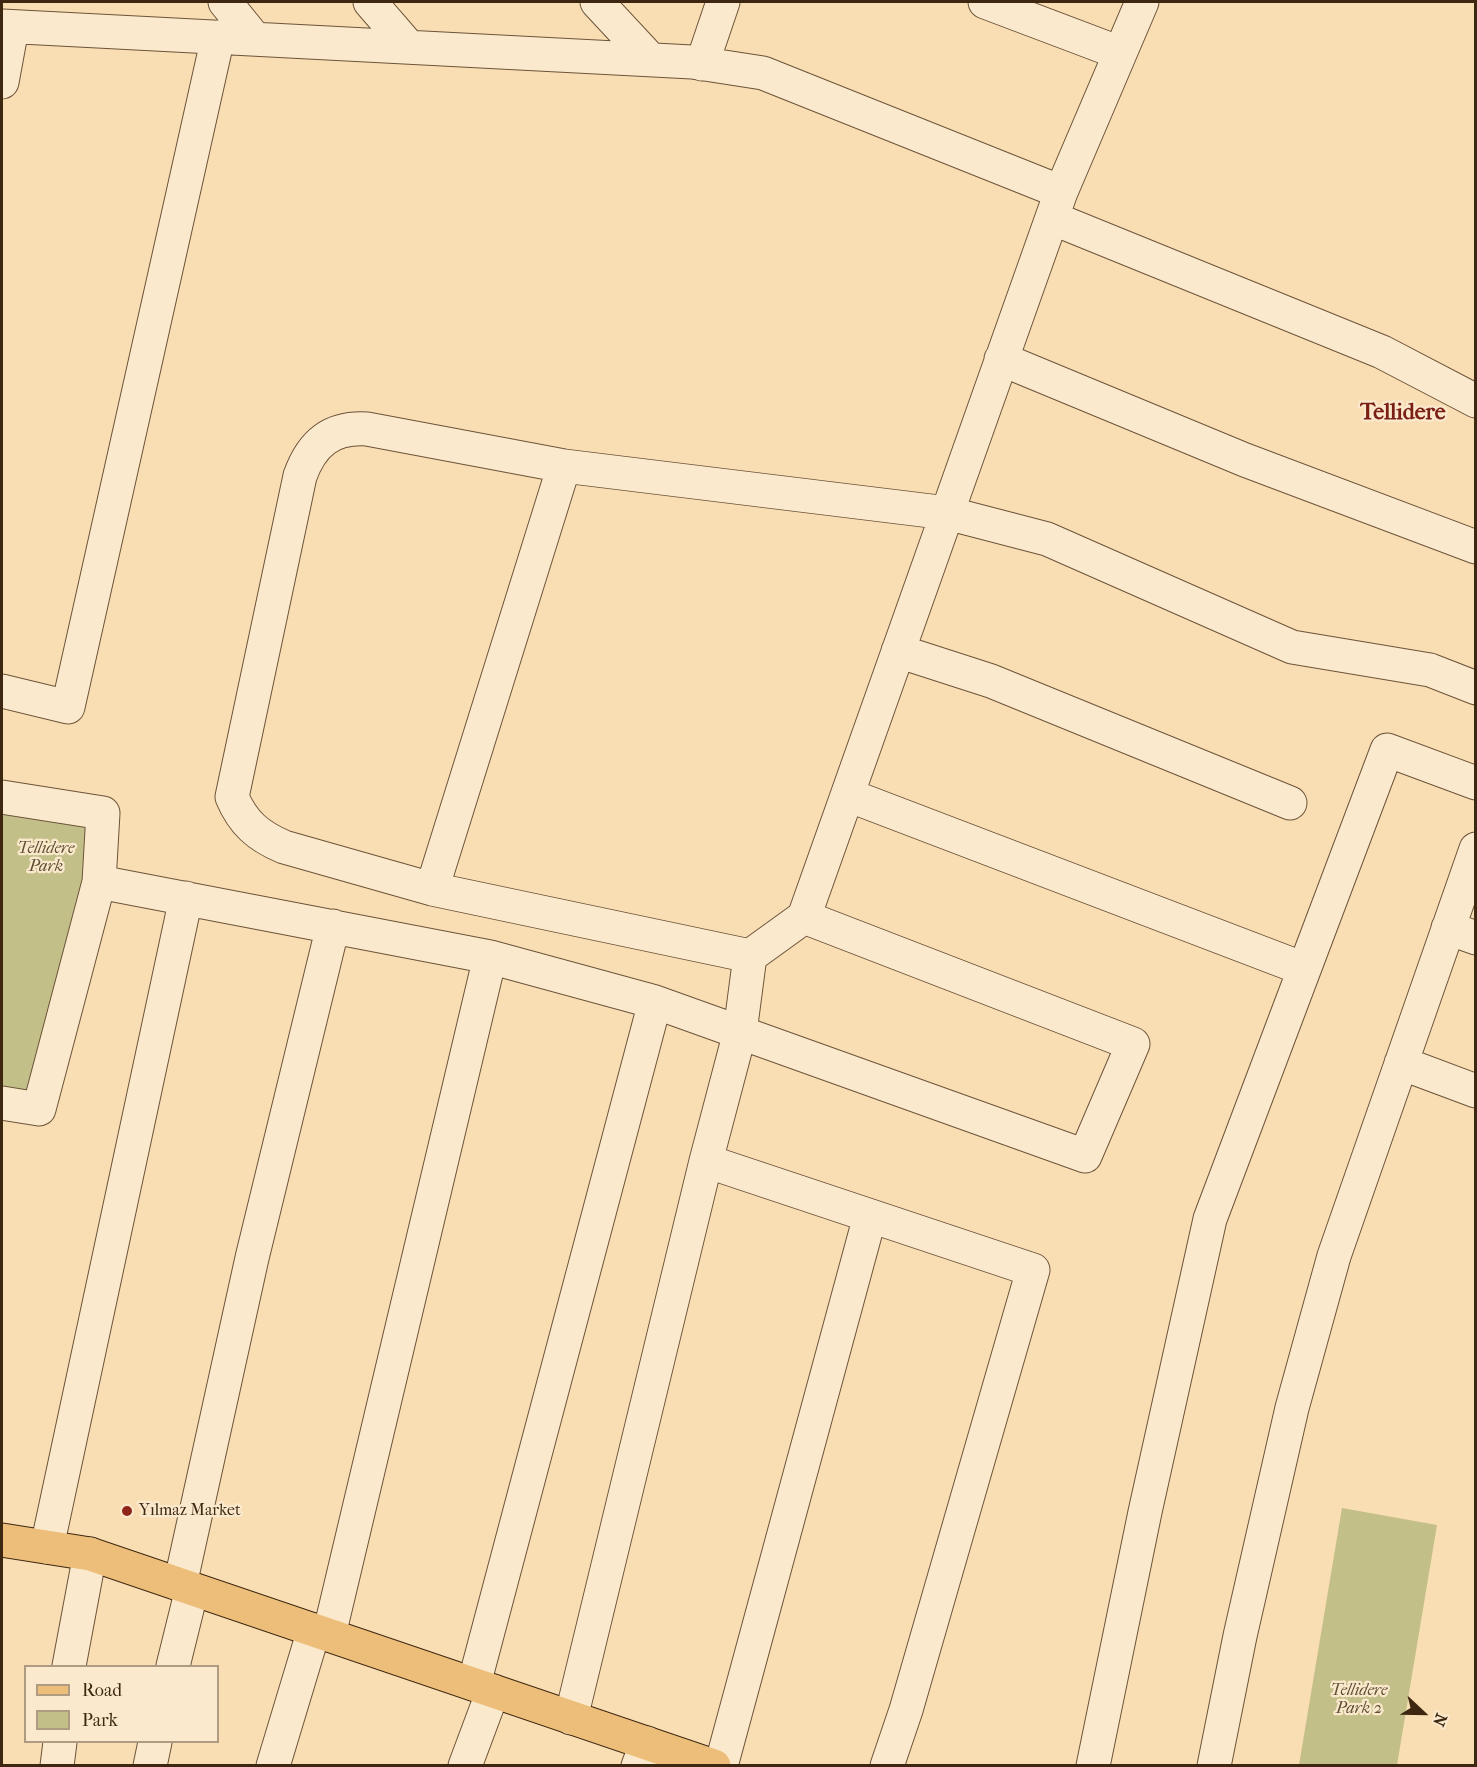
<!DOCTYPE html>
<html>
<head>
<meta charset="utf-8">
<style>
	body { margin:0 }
	#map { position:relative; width:1477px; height:1767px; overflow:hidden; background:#f9ddb3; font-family:"IM FELL French Canon",serif }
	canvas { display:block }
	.frame { position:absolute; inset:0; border:3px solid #3d2710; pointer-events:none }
	.legend { position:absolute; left:24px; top:1665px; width:195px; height:78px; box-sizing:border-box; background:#fbe9ce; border:2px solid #af9b82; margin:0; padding:8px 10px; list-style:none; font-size:18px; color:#3d2710 }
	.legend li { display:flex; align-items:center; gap:12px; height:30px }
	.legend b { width:30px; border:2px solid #af9b82 }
	.north { position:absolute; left:1393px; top:1683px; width:60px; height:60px; -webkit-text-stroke:4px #fbe9ce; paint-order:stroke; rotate:112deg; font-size:16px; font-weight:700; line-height:24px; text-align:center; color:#3d2710 }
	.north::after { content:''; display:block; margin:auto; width:21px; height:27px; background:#3d2710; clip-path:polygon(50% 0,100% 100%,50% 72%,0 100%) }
</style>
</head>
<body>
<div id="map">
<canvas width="1477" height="1767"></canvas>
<div class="frame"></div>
<ul class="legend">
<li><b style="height:8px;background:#ecbe7a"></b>Road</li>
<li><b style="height:16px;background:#c3bf89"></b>Park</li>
</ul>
<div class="north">N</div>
</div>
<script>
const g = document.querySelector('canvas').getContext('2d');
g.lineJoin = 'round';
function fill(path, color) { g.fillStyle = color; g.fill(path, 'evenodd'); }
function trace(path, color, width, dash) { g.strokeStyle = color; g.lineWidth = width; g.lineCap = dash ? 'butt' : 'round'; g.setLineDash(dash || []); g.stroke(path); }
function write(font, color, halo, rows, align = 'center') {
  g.font = font + ' "IM FELL French Canon",serif'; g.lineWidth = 4.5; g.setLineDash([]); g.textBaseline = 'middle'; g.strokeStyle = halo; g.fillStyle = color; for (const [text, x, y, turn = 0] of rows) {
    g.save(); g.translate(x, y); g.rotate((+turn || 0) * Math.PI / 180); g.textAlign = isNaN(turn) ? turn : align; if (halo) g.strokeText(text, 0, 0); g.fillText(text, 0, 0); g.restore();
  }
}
const green = new Path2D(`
	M2,806L95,821L90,880L31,1097L2,1092Z
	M1342,1508L1437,1525L1397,1765H1299Z`);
const minor = new Path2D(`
	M225,2L255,39
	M370,2L409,47
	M597,2L651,60
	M985,2L1120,53
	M2,26L692,62L763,73L1061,192
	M702,64L723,2
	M2,82L12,28
	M1052,218L1382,352L1476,401
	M1001,359L1245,460L1476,547
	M898,651L991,681L1290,803
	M2,691L68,707L218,37
	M848,795L1304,969
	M2,797L103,813L99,882L490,957L655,1002L1085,1156L1133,1044L804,917
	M432,889L564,466
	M1448,928L1476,938
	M750,956L432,889L284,847C258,836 243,823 232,797L300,476C312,443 331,427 367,429L564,466L947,513L1047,539L1292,647L1430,670L1476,688
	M1401,1063L1476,1091
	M2,1103L39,1109L99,882
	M706,1161L1033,1270L906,1710L887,1766
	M47,1547L186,898
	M180,1585L252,1258L333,926
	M329,1635L490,957
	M69,1666L90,1554
	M173,1666L192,1589
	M474,1684L655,1002
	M571,1718L706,1161L740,1032L750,956L804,917L1061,192L1142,2
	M57,1766L60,1742
	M150,1766L155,1742
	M273,1766L314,1630
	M465,1766L493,1691
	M638,1766L647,1743
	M721,1766L870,1216
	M1093,1766L1145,1512L1210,1219L1387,750L1476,783
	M1214,1766L1240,1636L1292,1408L1334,1256L1476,849`);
const major = new Path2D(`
	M2,1540L90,1554L714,1766`);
const markers = [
	[127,1511,6,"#8f2418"]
];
const parkNames = [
	["Tellidere",46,849],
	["Park",46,867],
	["Tellidere",1359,1691],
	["Park 2",1359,1709]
];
const poiNames = [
	["Yılmaz Market",139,1511]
];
const districtNames = [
	["Tellidere",1403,414]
];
fill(green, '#c3bf89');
trace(minor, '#6c5439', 35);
trace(major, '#3d2710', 35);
trace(minor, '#fbe9ce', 33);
trace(major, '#ecbe7a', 33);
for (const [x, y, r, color] of markers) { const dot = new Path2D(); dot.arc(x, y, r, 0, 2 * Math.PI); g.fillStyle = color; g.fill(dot); trace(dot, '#fbe9ce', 2); }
write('italic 16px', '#5e4d2e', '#fbe9ce', parkNames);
write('16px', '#3d2710', '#fbe9ce', poiNames, 'left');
write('bold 22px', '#7a1f14', '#fbe9ce', districtNames);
</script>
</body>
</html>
